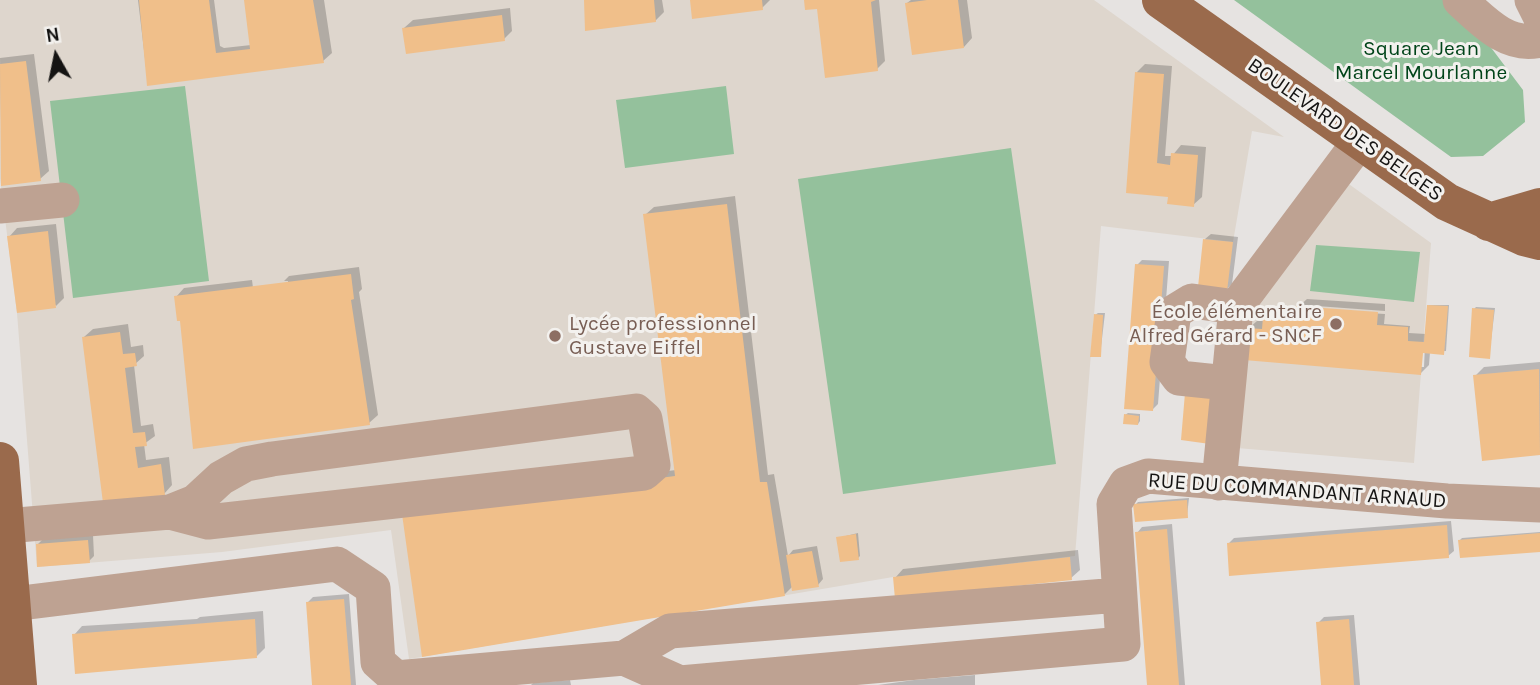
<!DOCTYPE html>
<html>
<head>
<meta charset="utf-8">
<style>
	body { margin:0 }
	#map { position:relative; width:1540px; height:685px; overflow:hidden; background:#e6e3e1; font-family:Karla,sans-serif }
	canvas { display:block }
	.north { position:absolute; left:21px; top:21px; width:70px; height:70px; -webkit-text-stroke:5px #f3f1ee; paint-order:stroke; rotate:351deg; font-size:19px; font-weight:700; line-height:28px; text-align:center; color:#151413 }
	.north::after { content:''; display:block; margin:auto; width:24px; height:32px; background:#151413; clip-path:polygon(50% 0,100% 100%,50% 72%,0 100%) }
</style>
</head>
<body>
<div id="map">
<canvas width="1540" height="685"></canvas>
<div class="north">N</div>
</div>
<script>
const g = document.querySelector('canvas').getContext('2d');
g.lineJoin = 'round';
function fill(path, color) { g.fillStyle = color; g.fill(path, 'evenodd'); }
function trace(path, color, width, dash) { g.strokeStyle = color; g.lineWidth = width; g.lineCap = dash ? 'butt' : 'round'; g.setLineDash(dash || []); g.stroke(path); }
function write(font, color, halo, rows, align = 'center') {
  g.font = font + ' Karla,sans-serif'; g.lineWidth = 6; g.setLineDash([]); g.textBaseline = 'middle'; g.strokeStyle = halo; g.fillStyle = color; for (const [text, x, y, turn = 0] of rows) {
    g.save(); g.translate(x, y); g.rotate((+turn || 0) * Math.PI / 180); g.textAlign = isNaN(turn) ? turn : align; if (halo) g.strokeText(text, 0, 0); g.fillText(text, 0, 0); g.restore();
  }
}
const built = new Path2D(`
	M0,0H1094L1284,137L1252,131L1233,242L1101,226L1075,556L893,577L409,659L391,530L222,552L37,567L17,313L0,179Z
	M1346,182L1431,243L1414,463L1237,448L1248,320Z`);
const green = new Path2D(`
	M1234,0H1444L1480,33L1523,90L1525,122L1483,156L1451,157Z
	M185,86L209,281L73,298L50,101Z
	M726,86L734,154L625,168L616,100Z
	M1011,148L1056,464L843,494L798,179Z
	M1316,245L1420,252L1414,302L1310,291Z`);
const shadow = new Path2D(`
	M138,0H214L220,46L224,48L251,45L245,0H324L332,53L323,61L148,84Z
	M584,0H662L664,12L655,21Z
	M692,0H770L762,8Z
	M806,0H879L885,61L877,69L819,7Z
	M911,0H967L972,38L964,47L907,3Z
	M510,8L512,31L504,39L404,28L413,20Z
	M34,54L49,171L40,179L2,184L0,58Z
	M1145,64L1172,66L1165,156H1172L1181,145L1206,147L1202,197L1193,205L1169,195L1127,191L1137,72Z
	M735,196L768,475L774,474L788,556L793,550L817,546L823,579L818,585L793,586L785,594L485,494L676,470L645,215L654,207Z
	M56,224L64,298L56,306L9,237L17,228Z
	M1211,234L1238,237L1232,284L1226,290L1205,239Z
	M1142,260L1169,261L1158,404L1153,409L1137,265Z
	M359,267L362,289L359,292L378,415L369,423L181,319L176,297L184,288L252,280L253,288L288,284V281H284L289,276Z
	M1307,299L1385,304V311L1303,305V309L1385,314L1384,324L1410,326L1409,333L1426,334L1428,305H1449L1446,351L1430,352L1429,365L1421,373L1248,329L1257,321H1265L1267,315L1297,317L1298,307ZM1422,345H1425L1424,367H1420Z
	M1476,307L1495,308L1489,357L1474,309Z
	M1098,313H1105L1100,356L1095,315Z
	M128,324L131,347L143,345L144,356L134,365L141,426L153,424L155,436L144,444L146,460L169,457L172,485L164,494L105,501L84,337L93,329Z
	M1540,362V453L1483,459L1475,376L1484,367Z
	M1128,413L1140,414V421L1138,424L1125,415Z
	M1189,498L1187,516L1135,505L1138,502Z
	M1451,521L1454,551L1448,556L1229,543L1234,538Z
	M1172,524L1185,685H1148L1137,533L1142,527Z
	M1540,532V550L1460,540L1462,538Z
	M858,533L860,556L858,558L838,538Z
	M93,535L94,556L89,561L37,545L43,539Z
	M1078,550L1080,570L1071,578H895L903,569Z
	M349,594L356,685H313L308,602L313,597Z
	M263,611L265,648L257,656L74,635L82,626L197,619L200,617Z
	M1354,615L1360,685H1323L1318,623L1324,617Z
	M975,675V685H878L914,680Z
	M570,680L571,685H531L533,683Z`);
const building = new Path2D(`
	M139,0H209L216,53L250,49L244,0H313L324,63L147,86Z
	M584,0H654L656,22L585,31Z
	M690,0H762L763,10L692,19Z
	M804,0H876L871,2L878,71L825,78L817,9L805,10Z
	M927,0H958L964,48L912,55L905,3Z
	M502,15L505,41L406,54L402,28Z
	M26,61L41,181L1,186L0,64Z
	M1135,72L1164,74L1157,163L1170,165L1171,153L1198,155L1194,207L1167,204L1168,197L1126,193Z
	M727,204L760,482H767L785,596L422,657L402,514L475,502L675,476L643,214Z
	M48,231L56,308L17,313L7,236Z
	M1203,239L1233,242L1227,291L1198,287Z
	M1135,264L1164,266L1153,411L1124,409Z
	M351,274L354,299L351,300L370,425L193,449L180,321H177L174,296Z
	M1427,305L1448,306L1444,355L1423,353L1421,375L1244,360L1247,328L1262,329L1263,317L1296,319V306L1378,312L1377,325L1408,327V341L1424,342Z
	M1472,308L1494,310L1490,359L1469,357Z
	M1094,314L1103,315L1101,357H1090Z
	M120,332L123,354L135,353L137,366L125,368L133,433L145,432L147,446L135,447L138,468L161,464L165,495L103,503L82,337Z
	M1539,369L1540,455L1482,461L1473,375Z
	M1185,393L1214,395L1210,444L1181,440Z
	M1124,414L1139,416L1138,425L1123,424Z
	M1187,500L1188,518L1135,522L1133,504Z
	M1447,525L1449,558L1229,576L1227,543Z
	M1167,529L1179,685H1147L1135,532Z
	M1540,533V552L1460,558L1458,540Z
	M856,534L859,560L840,562L836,537Z
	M88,540L90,563L37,567L36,544Z
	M812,551L819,587L792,591L786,555Z
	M1070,557L1072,580L895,599L893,577Z
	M344,599L351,685H312L306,602Z
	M255,619L257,658L75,674L72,634Z
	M1349,619L1354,685H1321L1316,622Z`);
const minor = new Path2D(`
	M1460,0C1483,21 1507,48 1540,40
	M1532,0L1540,16
	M0,206L62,200
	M1227,383L1179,378L1167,362L1174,312L1192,301L1236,307
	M1219,483L1236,307L1360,141
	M6,526L170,512L195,502L221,478L246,464L272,459L636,411L645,419L653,465L644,473L208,522L170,512
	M1119,595L670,631L624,658L680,683L1123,644L1114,504L1126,484L1148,476L1447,501L1540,505
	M13,604L337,564L373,588L378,662L396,678L624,658`);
const major = new Path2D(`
	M1161,0L1447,202L1524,237L1540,241
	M1489,222L1540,207
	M0,461L18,685`);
const markers = [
	[1336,324,7,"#8d6e63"],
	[555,336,7,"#8d6e63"]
];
const parkNames = [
	["Square Jean",1421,49],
	["Marcel Mourlanne",1421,73]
];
const streetNames = [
	["BOULEVARD DES BELGES",1345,130,35],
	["RUE DU COMMANDANT ARNAUD",1297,491,4]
];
const educationNames = [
	["École élémentaire",1322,312],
	["Alfred Gérard - SNCF",1322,336],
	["Lycée professionnel",569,324,"left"],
	["Gustave Eiffel",569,348,"left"]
];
fill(built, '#ded6cd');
fill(green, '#94c19c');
fill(shadow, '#0003');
fill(building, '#f0bf8a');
trace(minor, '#bea292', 35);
trace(major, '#9a6a4c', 38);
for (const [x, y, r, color] of markers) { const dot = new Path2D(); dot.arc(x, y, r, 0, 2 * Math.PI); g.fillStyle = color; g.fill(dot); trace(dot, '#f3f1ee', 2.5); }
write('21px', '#004419', '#f3f1ee', parkNames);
write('21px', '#151413', '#f3f1ee', streetNames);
write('21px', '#785e54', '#f3f1ee', educationNames, 'right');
</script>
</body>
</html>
